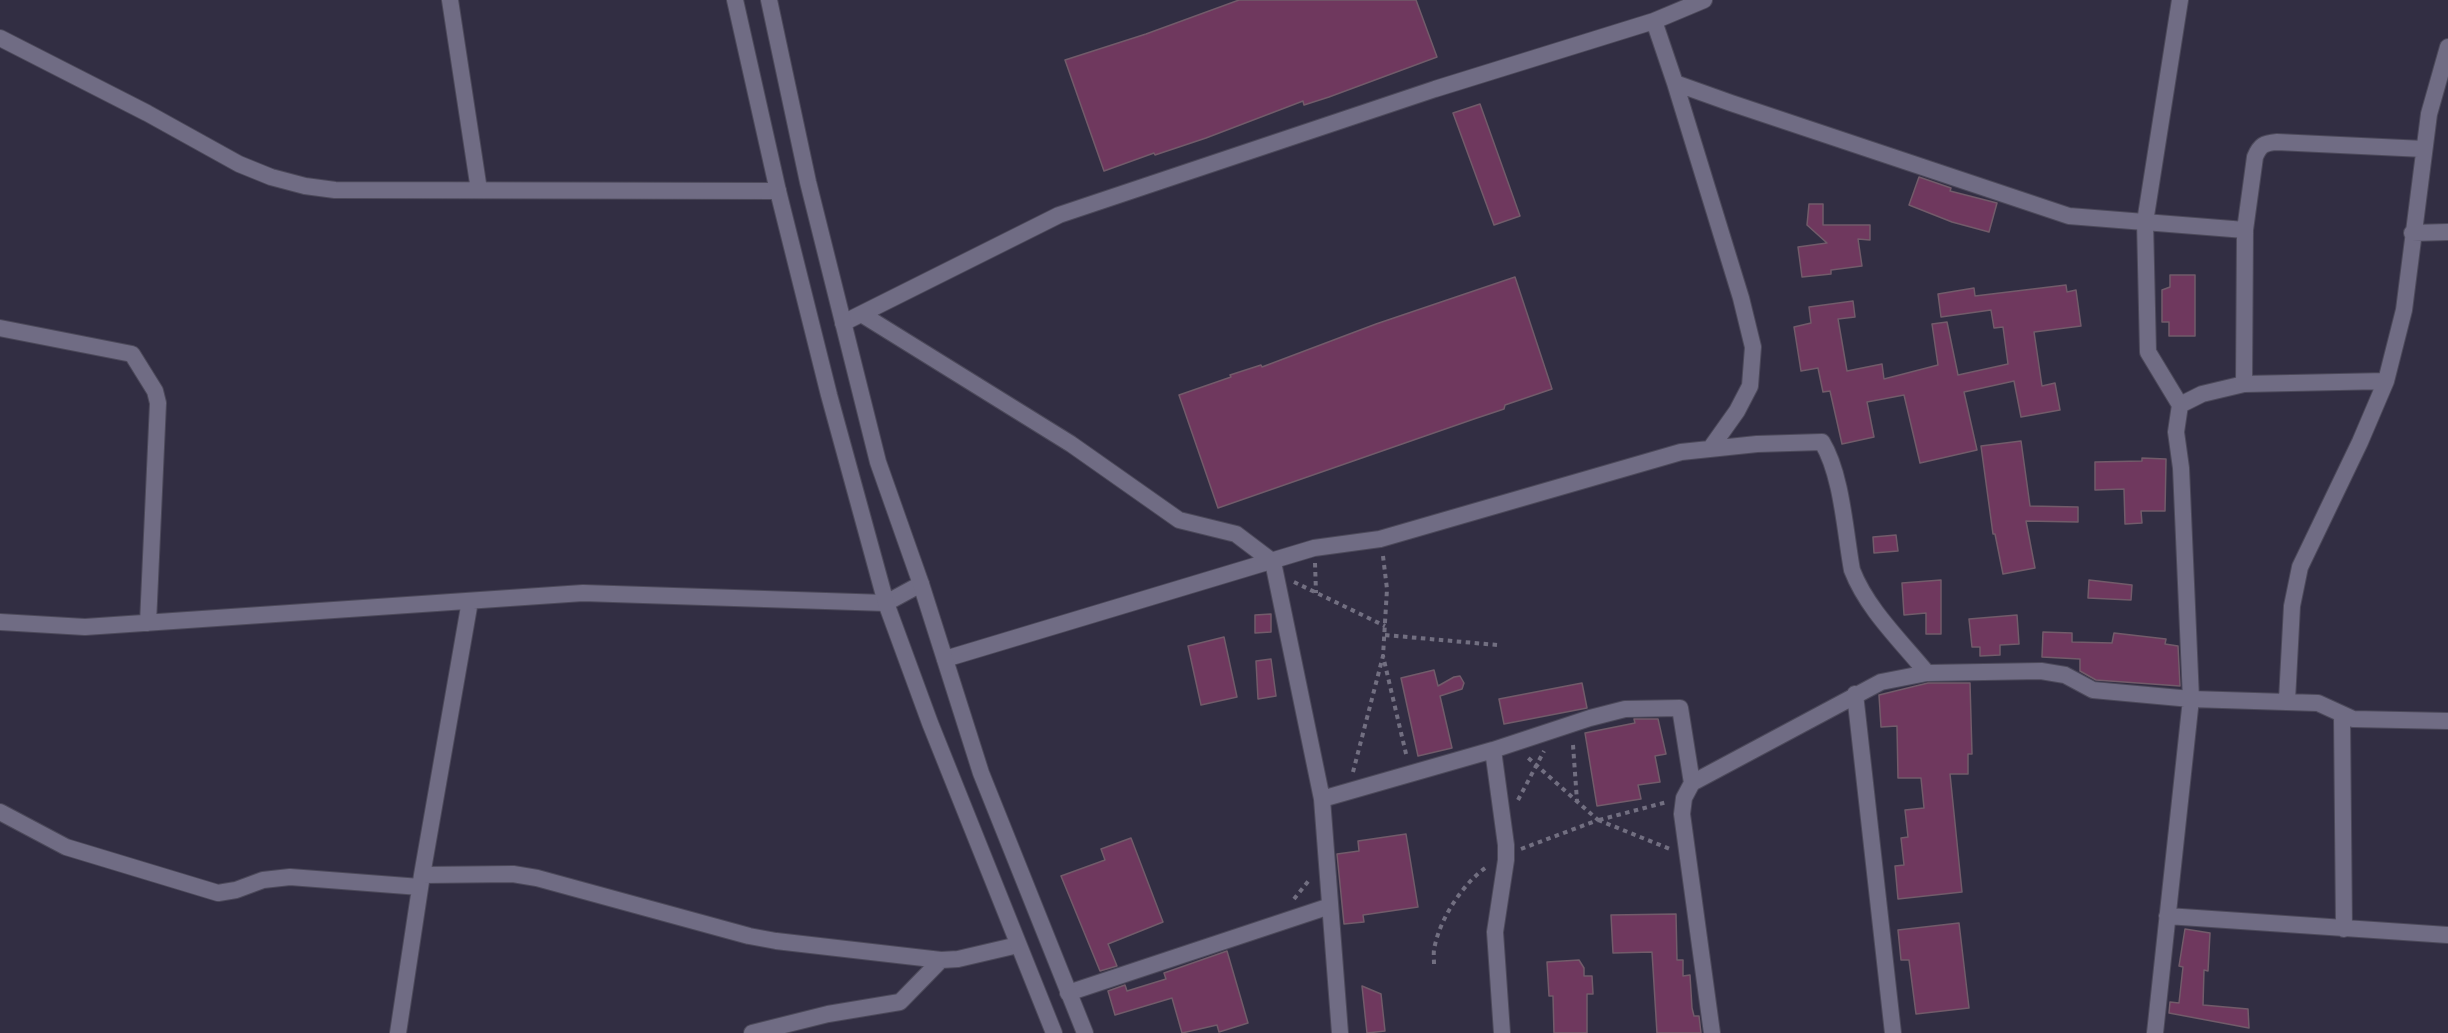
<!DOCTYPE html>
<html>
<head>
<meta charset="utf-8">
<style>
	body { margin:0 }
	canvas { display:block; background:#322e43 }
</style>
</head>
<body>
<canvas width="2448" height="1033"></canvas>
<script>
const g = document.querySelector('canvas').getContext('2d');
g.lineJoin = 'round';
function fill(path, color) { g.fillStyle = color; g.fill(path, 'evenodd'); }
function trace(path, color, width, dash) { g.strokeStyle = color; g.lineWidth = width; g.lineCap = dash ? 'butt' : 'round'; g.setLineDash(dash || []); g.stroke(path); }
const building = new Path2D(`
	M1239,0H1416L1437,57L1329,97L1304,105L1303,101L1206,138L1155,155L1154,153L1104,171L1065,60L1146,34Z
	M1480,104L1520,216L1494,225L1453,113Z
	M1919,177L1951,188L1950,191L1997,203L1989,232L1952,222L1909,205Z
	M1809,204H1823V225H1870V240L1858,239L1862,266L1831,270V274L1802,277L1798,247L1827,243L1807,225Z
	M2170,275H2195V336H2169V322H2162V290L2170,287Z
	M1515,277L1552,389L1505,405L1504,409L1474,419L1218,508L1179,395L1231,377L1230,375L1261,365L1262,367L1376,324Z
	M2066,285L2067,292L2076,290L2081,326L2034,332L2042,386L2055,383L2060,410L2021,417L2014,381L1964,392L1977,450L1920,463L1904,395L1867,402L1874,437L1842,444L1830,391L1823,392L1818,368L1801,371L1794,327L1811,323L1809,307L1853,301L1855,317L1838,319L1847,371L1882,364L1884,379L1938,365L1932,324L1947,322L1958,375L2008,364L2003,327L1994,328L1991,310L1941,317L1938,294L1974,288L1975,296Z
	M2021,441L2030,506L2078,507V522L2026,521L2035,568L2003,574L1995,534H1993L1981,446Z
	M2142,458L2166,459L2165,511H2141L2142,523L2125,524L2124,489L2095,490V462L2142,461Z
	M1896,535L1898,551L1874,553L1873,537Z
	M1941,580V634H1926V613L1904,615L1902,583Z
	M2089,580L2132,585L2131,600L2088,598Z
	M1271,614V632L1255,633V615Z
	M2017,615L2019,644L2000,645V655L1980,656V647H1972L1969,619Z
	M2043,632L2072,633V642L2112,643L2114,633L2166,639L2165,644L2178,646L2180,686L2096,680L2080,671V659L2042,657Z
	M1224,637L1237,697L1201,705L1188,646Z
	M1271,659L1276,696L1258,699L1256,661Z
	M1434,670L1438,686L1454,677L1460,676L1464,683L1462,689L1440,696L1452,748L1418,756L1401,678Z
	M1582,683L1587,708L1504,724L1499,699Z
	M1928,683H1970L1972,754H1968V774H1950L1962,892L1898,899L1895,866L1904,865L1901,838L1908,837L1905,810L1924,808L1921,778H1898L1897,726L1881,727L1879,695Z
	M1634,719H1658L1666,754L1655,756L1660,782L1638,785L1641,799L1597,806L1585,733L1635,723Z
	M1406,834L1418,907L1363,915L1364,922L1344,924L1337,854L1359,851L1358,841Z
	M1131,838L1163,922L1108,944L1117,966L1100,971L1061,876L1105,860L1101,849Z
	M1676,914L1677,960H1683V976L1690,975L1692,1008L1694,1016H1699L1701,1033H1657L1652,952L1613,953L1611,915Z
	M1959,923L1969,1008L1916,1014L1909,960H1901L1898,930Z
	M2185,929L2210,933L2208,971L2204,970L2203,1005L2248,1009L2249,1028L2169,1013L2170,1002L2179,1003L2183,967L2179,966Z
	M1227,951L1248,1023L1219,1032L1217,1025L1182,1033L1172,998L1115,1015L1108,991L1125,985L1127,991L1166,979L1164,973Z
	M1579,960L1584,968V976H1592L1593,994H1587V1033H1554L1553,996H1549L1547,962Z
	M1362,986L1381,994L1385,1031L1367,1033Z`);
const path = new Path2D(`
	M1383,556L1387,589L1383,656
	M1315,563L1316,593
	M1294,582L1385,626
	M1385,635L1497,645
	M1573,745L1577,801
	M1353,772L1383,656L1407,758
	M1518,800L1544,751
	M1598,820L1670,849
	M1599,820L1667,802
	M1521,849L1598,820L1526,756
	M1294,899L1310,879
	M1434,964C1434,958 1433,951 1435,945C1441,917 1464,882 1488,866`);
const minor = new Path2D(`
	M450,0L479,190
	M1654,21L1675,83L1731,103L2069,216L2245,230
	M0,38L147,113L239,164L271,177L305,186L335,190L778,191
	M1675,83L1741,298L1753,347L1750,386L1737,411L1710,449
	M2412,233L2448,232
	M863,315L1071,444L1179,520L1236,534L1273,562L1322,799L1340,1033
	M843,323L1059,215L1435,89L1654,21L1704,0
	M0,328L132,354L155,391L158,403L148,623
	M2244,384L2245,230L2255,157C2260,145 2264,143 2277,142L2424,149
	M2180,405L2148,352L2145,222L2180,0
	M0,622L85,627L583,593L886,603L921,584
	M945,659L1314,548L1380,539L1681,452L1757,444L1822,442C1842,475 1845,532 1852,570C1867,609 1901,641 1927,673
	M1855,694L1893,1033
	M2287,700L2292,606L2300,567L2360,442L2386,381L2404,310L2429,114L2448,47
	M2342,716L2344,929
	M1493,750L1506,845V860L1495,932L1502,1033
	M1322,799L1493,750L1590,718L1625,709L1680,708L1692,783
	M0,812L66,847L218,893L236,890L263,880L290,877L420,887
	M422,875L513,874L537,878L749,936L776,941L941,960L958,959L1018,945
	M2167,916L2448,935
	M1068,993L1330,906
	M398,1033L422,875L470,601
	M752,1033L828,1014L900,1002L941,960
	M1712,1033L1682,814L1684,798L1692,783L1881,682L1927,673L2041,671L2065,675L2093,690L2191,699L2318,703L2353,719L2448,721
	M2155,1033L2191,699L2181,468L2176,432L2180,405L2202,394L2244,384L2386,381`);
const secondary = new Path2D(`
	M735,0L778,191L829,395L886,603L930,723L1054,1033
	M769,0L808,182L878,462L921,584L981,773L1085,1033`);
fill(building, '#6f385e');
trace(building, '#725b6a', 1.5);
trace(minor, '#4c495a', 18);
trace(secondary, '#4c495a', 18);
trace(path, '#726f81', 4, [4.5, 4.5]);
trace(minor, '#706c84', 16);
trace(secondary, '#706c84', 16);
</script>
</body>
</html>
